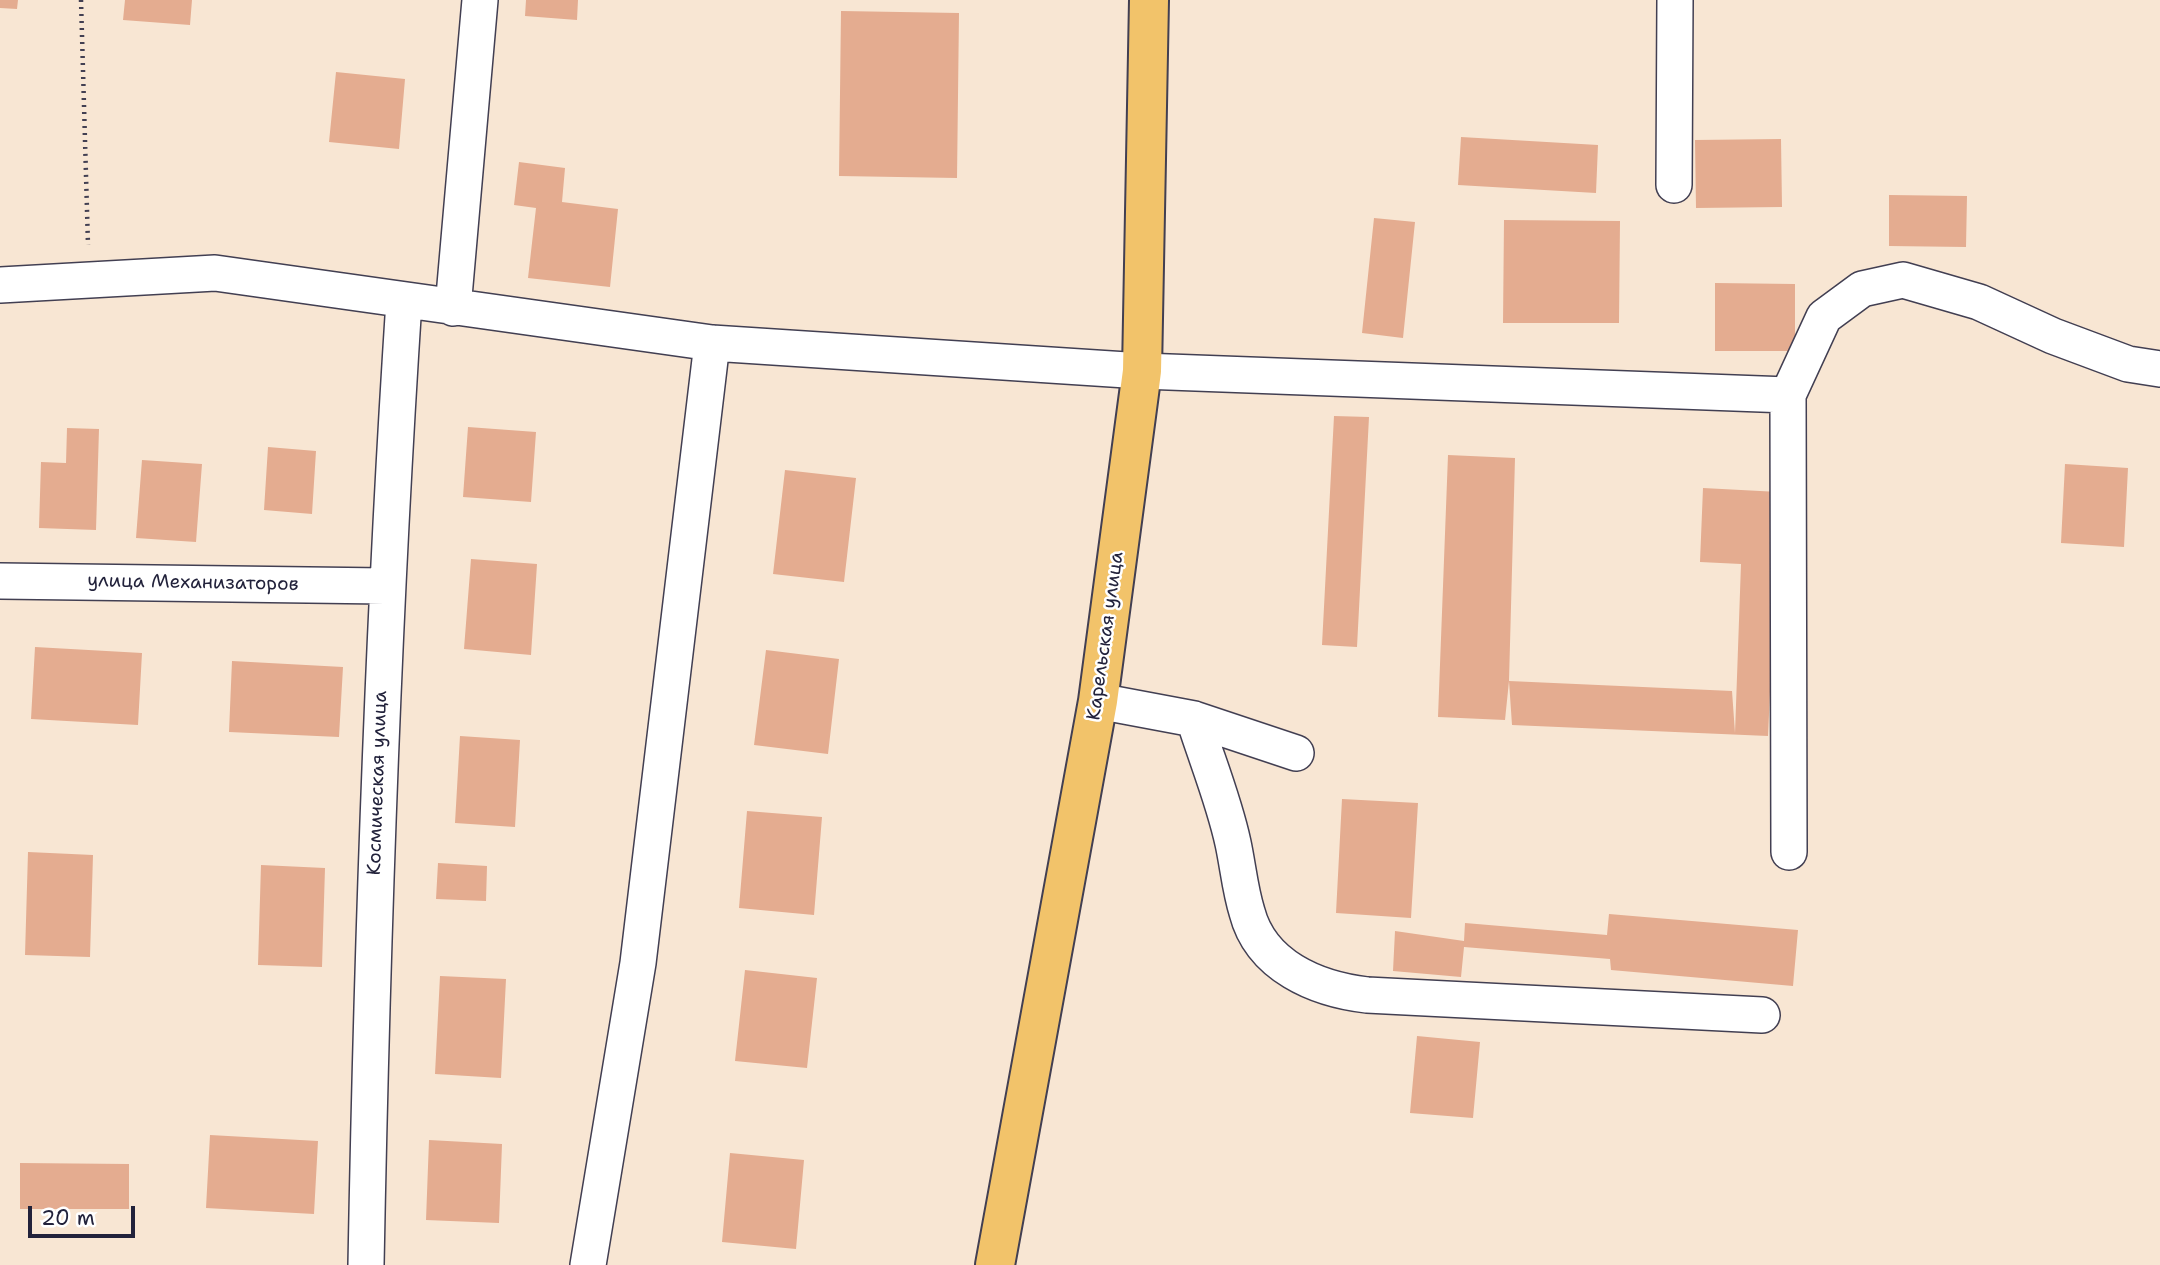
<!DOCTYPE html>
<html>
<head>
<meta charset="utf-8">
<style>
	body { margin:0 }
	#map { position:relative; width:2160px; height:1265px; overflow:hidden; background:#f8e6d3; font-family:"Shantell Sans",sans-serif }
	canvas { display:block }
	.scale { position:absolute; left:28px; top:1206px; width:107px; height:32px; box-sizing:border-box; border:4px solid #22223b; border-top:0; padding-left:9px; font-size:21px; line-height:24px; white-space:nowrap; color:#22223b; -webkit-text-stroke:5px #fff; paint-order:stroke }
</style>
</head>
<body>
<div id="map">
<canvas width="2160" height="1265"></canvas>
<div class="scale">20 m</div>
</div>
<script>
const g = document.querySelector('canvas').getContext('2d');
g.lineJoin = 'round';
function fill(path, color) { g.fillStyle = color; g.fill(path, 'evenodd'); }
function trace(path, color, width, dash) { g.strokeStyle = color; g.lineWidth = width; g.lineCap = dash ? 'butt' : 'round'; g.setLineDash(dash || []); g.stroke(path); }
function write(font, color, halo, rows, align = 'center') {
  g.font = font + ' "Shantell Sans",sans-serif'; g.lineWidth = 5; g.setLineDash([]); g.textBaseline = 'middle'; g.strokeStyle = halo; g.fillStyle = color; for (const [text, x, y, turn = 0] of rows) {
    g.save(); g.translate(x, y); g.rotate((+turn || 0) * Math.PI / 180); g.textAlign = isNaN(turn) ? turn : align; if (halo) g.strokeText(text, 0, 0); g.fillText(text, 0, 0); g.restore();
  }
}
const building = new Path2D(`
	M0,0H18L17,9L0,8Z
	M125,0H192L190,25L123,20Z
	M526,0H578L577,20L525,16Z
	M841,11L959,13L957,178L839,176Z
	M336,72L405,79L399,149L329,142Z
	M1461,137L1598,145L1596,193L1458,185Z
	M1781,139L1782,207L1696,208L1695,140Z
	M519,162L565,168L562,202L618,209L610,287L528,278L536,208L514,205Z
	M1889,195L1967,196L1966,247L1889,246Z
	M1374,218L1415,222L1403,338L1362,333Z
	M1504,220L1620,221L1619,323H1503Z
	M1715,283L1795,284V351H1715Z
	M1334,416L1369,417L1357,647L1322,645Z
	M468,427L536,432L531,502L463,497Z
	M67,428L99,429L96,530L39,528L41,462L66,463Z
	M268,447L316,451L312,514L264,510Z
	M1448,455L1515,458L1509,681L1505,720L1438,717Z
	M142,460L202,464L196,542L136,538Z
	M2065,464L2128,468L2124,547L2061,543Z
	M785,470L856,478L844,582L773,574Z
	M1703,488L1779,492L1768,736L1512,725L1509,681L1732,691L1735,733L1741,564L1700,562Z
	M471,559L537,564L531,655L464,649Z
	M35,647L142,653L138,725L31,719Z
	M766,650L839,659L828,754L754,745Z
	M232,661L343,667L339,737L229,732Z
	M460,736L520,740L515,827L455,823Z
	M1342,799L1418,803L1411,918L1336,913Z
	M747,811L822,817L814,915L739,908Z
	M28,852L93,855L90,957L25,955Z
	M438,863L487,866L486,901L436,899Z
	M261,865L325,868L322,967L258,965Z
	M1609,914L1798,930L1793,986L1611,970L1610,959L1464,947L1461,977L1393,971L1395,931L1464,941L1465,923L1607,935Z
	M745,970L817,978L807,1068L735,1061Z
	M440,976L506,979L501,1078L435,1074Z
	M1417,1036L1480,1042L1473,1118L1410,1113Z
	M210,1135L318,1141L314,1214L206,1208Z
	M429,1140L502,1144L499,1223L426,1220Z
	M730,1153L804,1160L796,1249L722,1242Z
	M20,1163L129,1164V1209H20Z`);
const path = new Path2D(`
	M81,0L88,245`);
const minor = new Path2D(`
	M1674,185L1675,0
	M0,285L215,273L712,343L1142,371L1788,395
	M453,308L480,0
	M0,581L385,586
	M1098,701L1194,719L1296,753
	M1194,719C1207,760 1224,801 1233,843C1238,866 1240,890 1247,912C1261,966 1316,989 1367,995L1762,1015
	M1789,852L1788,395L1824,317L1862,289L1903,280L1979,302L2053,336L2128,364L2160,369
	M366,1265C372,943 383,622 404,301
	M588,1265L638,963L712,343`);
const major = new Path2D(`
	M995,1265L1098,701L1142,371L1149,0`);
const streetNames = [
	["улица Механизаторов",193,583,1],
	["Карельская улица",1106,636,-82],
	["Космическая улица",378,783,-88]
];
fill(building, '#e4ac90');
trace(minor, '#423f52', 38);
trace(major, '#423f52', 42);
trace(path, '#423f52', 4.5, [2, 5]);
trace(minor, '#fff', 35);
trace(major, '#f2c36a', 38);
write('19px', '#22223b', '#fff', streetNames);
</script>
</body>
</html>
